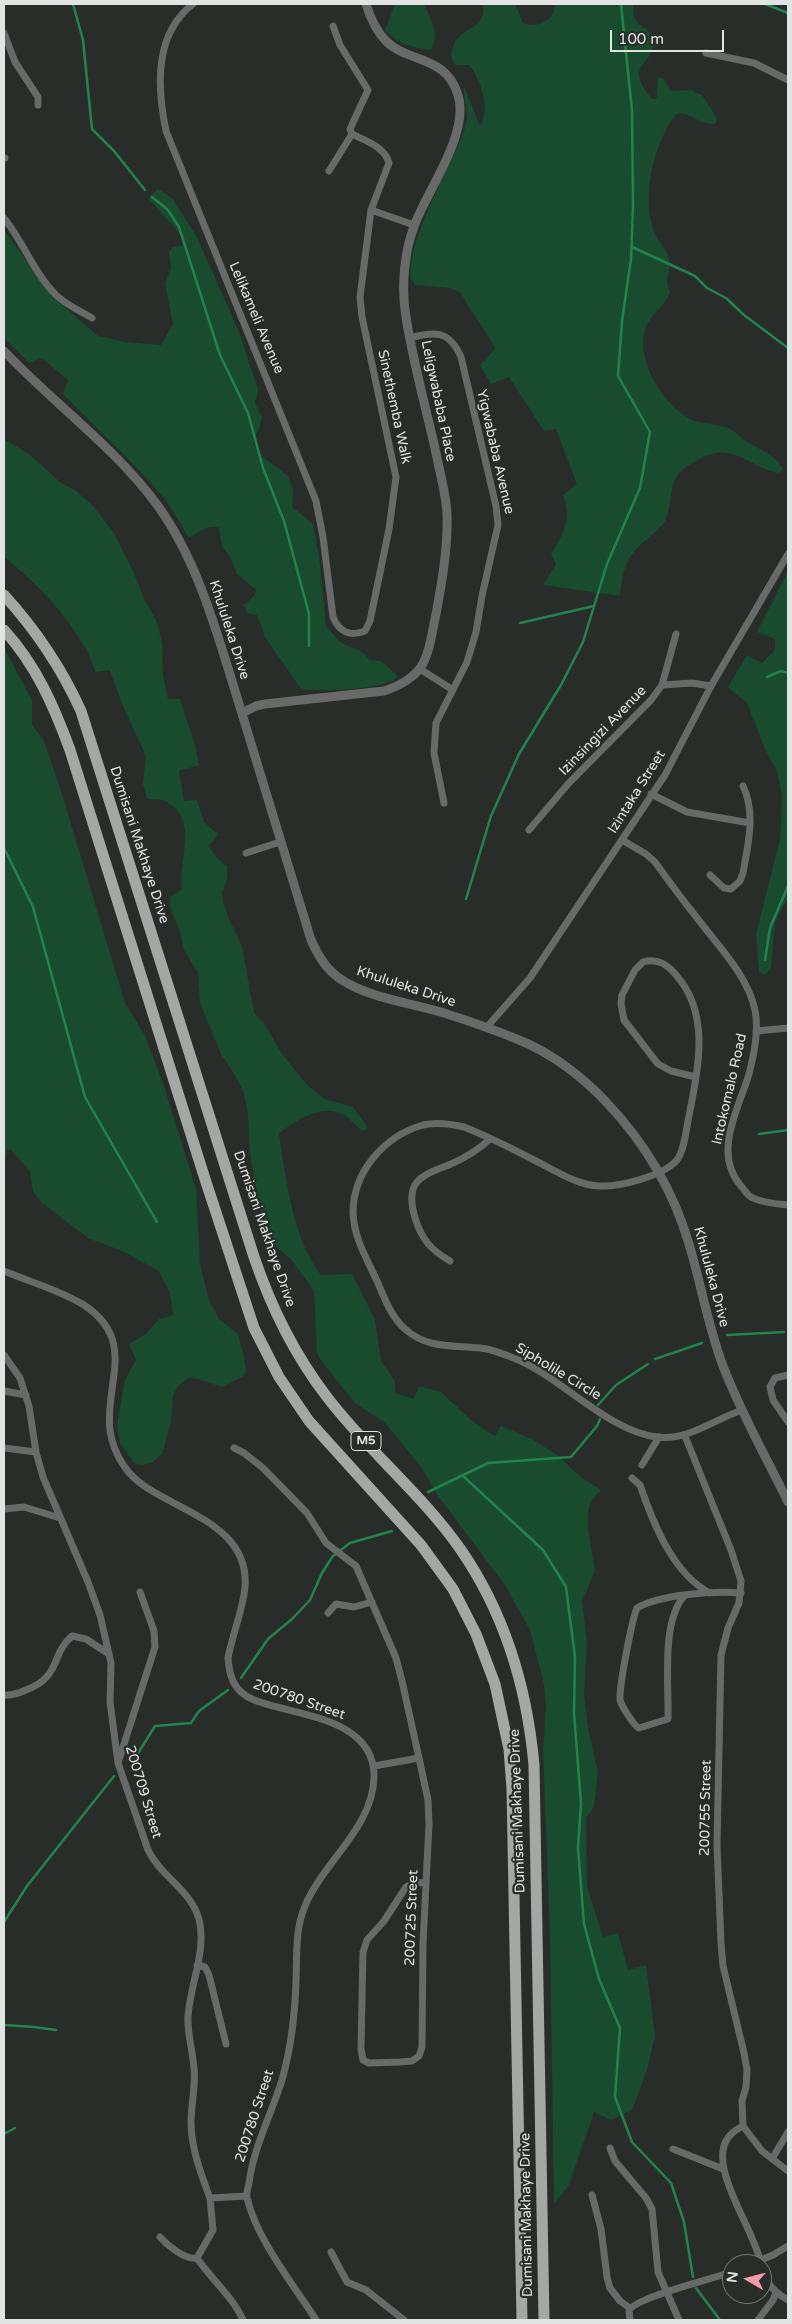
<!DOCTYPE html>
<html>
<head>
<meta charset="utf-8">
<style>
	body { margin:0 }
	#map { position:relative; width:792px; height:2324px; overflow:hidden; background:#282d29; font-family:"Varela Round",sans-serif }
	canvas { display:block }
	.frame { position:absolute; inset:0; border:5px solid #e1e4e2; pointer-events:none }
	.north { position:absolute; left:722px; top:2254px; width:50px; height:50px; box-sizing:border-box; background:#282d29; border:1px solid #727673; border-radius:50%; rotate:278deg; font-size:14px; font-weight:700; line-height:20px; text-align:center; color:#e1e4e2 }
	.north::after { content:''; display:block; margin:auto; width:18px; height:22px; background:#f29aae; clip-path:polygon(50% 0,100% 100%,50% 72%,0 100%) }
	.scale { position:absolute; left:610px; top:30px; width:114px; height:22px; box-sizing:border-box; border:2px solid #e1e4e2; border-top:0; padding-left:6px; font-size:15px; line-height:18px; white-space:nowrap; color:#e1e4e2; -webkit-text-stroke:4px #282d29; paint-order:stroke }
</style>
</head>
<body>
<div id="map">
<canvas width="792" height="2324"></canvas>
<div class="frame"></div>
<div class="north">N</div>
<div class="scale">100 m</div>
</div>
<script>
const g = document.querySelector('canvas').getContext('2d');
g.lineJoin = 'round';
function fill(path, color) { g.fillStyle = color; g.fill(path, 'evenodd'); }
function trace(path, color, width, dash) { g.strokeStyle = color; g.lineWidth = width; g.lineCap = dash ? 'butt' : 'round'; g.setLineDash(dash || []); g.stroke(path); }
function write(font, color, halo, rows, align = 'center') {
  g.font = font + ' "Varela Round",sans-serif'; g.lineWidth = 4.5; g.setLineDash([]); g.textBaseline = 'middle'; g.strokeStyle = halo; g.fillStyle = color; for (const [text, x, y, turn = 0] of rows) {
    g.save(); g.translate(x, y); g.rotate((+turn || 0) * Math.PI / 180); g.textAlign = isNaN(turn) ? turn : align; if (halo) g.strokeText(text, 0, 0); g.fillText(text, 0, 0); g.restore();
  }
}
const green = new Path2D(`
	M395,4H424C430,19 441,34 431,50C414,48 397,44 385,30Z
	M483,4H515L523,23C537,29 556,20 555,4H634C630,27 647,24 655,39C654,68 622,61 652,99H655L657,97L658,77L663,78L671,91L691,90L702,95L717,118L716,123C701,128 691,110 676,114C654,143 641,196 654,231C657,241 667,249 669,258C672,270 663,278 670,292C666,306 649,315 645,330C636,361 662,402 688,418C699,424 712,423 725,427C734,429 739,437 747,442C759,449 777,456 783,469L780,473C748,468 734,440 700,459C690,464 682,468 676,477C669,491 672,508 665,521C660,529 652,534 646,540C625,557 623,571 620,596L543,585L556,564L551,554C564,534 572,518 563,495L577,484L556,429L544,431L509,377L491,384L480,365L495,349C486,329 471,313 461,293L450,288L415,285C394,258 458,157 466,124C470,111 462,97 464,86L479,124L481,125C490,108 481,79 469,65H455L451,57C452,50 453,42 458,38C471,24 485,28 483,4Z
	M158,189L172,198L197,237L239,332L258,389L255,403L262,418L259,429L254,438V444L263,457L288,476L293,491L292,507L313,524L319,556L326,626L340,642L361,651L370,660L381,661L398,676C390,690 318,692 301,689L265,637L257,615L247,613L244,605L255,595L256,590L237,574L232,560L222,546L219,528C209,523 198,533 189,538L166,500L138,469L63,394L68,380L42,358L29,363L4,338V230L53,297L98,336L125,342L161,345L173,324L165,284L171,268L169,252L173,247L184,245L185,243L176,229L148,198Z
	M4,439L29,454L61,483L76,491L93,506L114,533L133,571L144,599L157,622L162,643L163,676L168,699H180L195,745L199,765L179,771L184,801L197,800L204,822L218,834L209,846L216,857L227,866V880L222,892L223,902L228,917L242,946L254,1013L265,1025L282,1054L308,1086L325,1099L353,1107L368,1128L363,1131C355,1126 347,1114 337,1112C318,1106 293,1122 279,1134C286,1179 293,1239 321,1275L352,1274L375,1320L381,1361L395,1381V1393L414,1399L419,1386L441,1392L472,1421L495,1436L501,1426L532,1439L557,1455L582,1478L601,1490L591,1501L588,1512V1530L595,1571L582,1601L587,1640L584,1694L588,1729L598,1772L594,1807L586,1818L587,1887L603,1937L618,1933L628,1970L646,1965L655,2036L647,2070L632,2110L611,2120L594,2112L569,2185L554,2204L550,1935L543,1751L546,1706L544,1684L530,1630L505,1585L436,1493L422,1468L385,1423L355,1403L322,1362L317,1353L314,1291L291,1259L277,1248L262,1220L250,1154L248,1115L244,1093L235,1075L221,1054L200,1003L198,973L184,950L181,935L170,907V897L182,889C178,859 200,819 165,801C160,798 153,801 147,798L143,784L146,756L122,704L110,670L96,672C92,665 91,658 87,651C66,614 37,583 4,557Z
	M788,571V897L775,922L771,968L765,975L759,972L756,934L780,839L782,794L777,772L765,749L747,703L728,687L747,655L762,663L775,650V639L757,632Z
	M4,648L32,700V725L43,739L61,791L125,1003L145,1036L164,1086L196,1189L200,1264L209,1300L219,1319L238,1334L244,1357L246,1371L244,1376L222,1387L194,1378H188L177,1387L173,1396L171,1423L162,1454L153,1462L142,1465L134,1463L120,1443L117,1425L125,1380L136,1360L129,1344L146,1334L159,1319L173,1315L170,1293L159,1271L122,1251L88,1238L42,1203L33,1192L30,1171L10,1149L7,1151L4,1169Z`);
const stream = new Path2D(`
	M73,4L83,40L92,129L114,151L145,190
	M765,4L788,13
	M152,197L168,210L179,227L220,355L248,413L263,468L284,521L309,614V646
	M632,247L695,276L707,288L726,298L744,315L788,348
	M520,623L594,606
	M767,677L781,671L788,673
	M4,848L33,907L85,1097L157,1222
	M466,899L491,816L519,754L561,685L583,642L607,564L640,488L650,432L618,376L622,321L631,259L633,206L632,111L621,4
	M765,960L770,928L788,886
	M759,1134L788,1130
	M727,1335L784,1332
	M655,1359L702,1343
	M598,1405L616,1385L648,1364
	M462,1475L543,1550L566,1587L575,1657L574,1713L581,1804L578,1848L584,1924L599,1979L620,2028L615,2097L632,2142L671,2183L684,2222L693,2277
	M428,1492L488,1463L571,1457L597,1426L600,1419
	M241,1678L268,1639L292,1619L310,1600L322,1573L333,1556L350,1543L392,1531
	M132,1763L155,1726L191,1723L199,1711L228,1690
	M4,1922L27,1886L114,1776
	M4,2025L34,2027L56,2030
	M4,2134L15,2128
	M696,2288L720,2320`);
const minor = new Path2D(`
	M193,4C154,34 157,87 166,131L316,501L323,537L333,617C339,632 350,637 365,631L370,621L389,529L396,477L362,317L360,297L371,210L389,163C385,147 366,141 352,134
	M333,26L340,45L368,90L350,129L352,134
	M4,33L15,62L38,97V105
	M706,53L754,63L788,80
	M4,158H5
	M329,171L352,134
	M371,210L414,225
	M4,218C23,241 38,282 62,300C71,307 82,312 92,318
	M410,338C435,331 449,330 461,357L496,506L498,525L482,596L476,632L467,662L436,723L434,753L444,803
	M420,669L453,690
	M662,685L676,634
	M651,794L687,812L750,823
	M529,830L568,784L651,700L662,685L692,683L711,686
	M622,840L646,854L655,862C670,883 685,903 701,923C721,949 748,977 755,1010C759,1031 754,1054 749,1074C739,1108 712,1153 741,1186C744,1189 747,1195 751,1197C762,1203 777,1204 788,1205
	M246,853L280,842
	M710,875L724,888L731,889L740,881L743,873C748,845 756,813 743,786
	M486,1028L530,978L665,775L711,686L788,554
	M756,1031L788,1028
	M696,1077L671,1071L658,1064L624,1020L621,1004L622,995L635,970L643,962C657,958 667,964 676,975C711,1014 698,1069 689,1116C686,1129 685,1149 677,1160C663,1176 620,1187 599,1186C577,1185 556,1171 536,1161C513,1149 489,1137 464,1127C451,1124 436,1122 423,1125C384,1136 353,1172 353,1213C354,1238 367,1259 377,1281C384,1297 391,1317 405,1329C427,1349 453,1345 480,1348C492,1349 504,1354 516,1359C562,1378 608,1431 657,1437C688,1441 713,1420 742,1410
	M450,1261C431,1250 422,1240 415,1218C404,1180 421,1176 451,1164C465,1158 479,1149 490,1139
	M4,1271C30,1282 60,1290 84,1305C138,1341 104,1384 110,1431C112,1443 117,1456 124,1466C135,1483 155,1493 172,1502C212,1523 253,1543 244,1595C240,1617 232,1637 228,1658C229,1670 231,1682 240,1691C250,1701 264,1703 277,1707C315,1717 375,1726 374,1777C373,1828 323,1862 305,1906C295,1929 297,1956 296,1981C295,2014 291,2048 282,2080C271,2115 254,2146 249,2183C248,2188 246,2193 247,2198C257,2240 293,2284 316,2320
	M4,1355L20,1378L29,1406L36,1452L43,1477L88,1582L100,1615L111,1663L110,1702L118,1763L148,1850C161,1877 190,1889 199,1919C207,1950 190,1985 188,2016C187,2034 193,2051 194,2069C196,2086 191,2104 191,2122C191,2148 201,2174 210,2198L247,2196
	M788,1375L775,1378L770,1387L773,1400L788,1422
	M4,1391L26,1395
	M685,1436L731,1550L741,1581L739,1603L728,1628L721,1655L717,1845L721,1943L723,1966L744,2053L747,2070L746,2087L742,2101L743,2126L762,2151L788,2171
	M4,1448L36,1452
	M234,1448L244,1453L263,1468L307,1513L326,1543L356,1566L396,1658L402,1681L419,1758
	M642,1465L659,1437
	M632,1478L640,1485C653,1523 673,1574 710,1593
	M4,1509L24,1507L60,1518
	M684,1596C661,1623 669,1683 668,1719L639,1728C634,1726 621,1705 620,1700C619,1687 632,1619 637,1608C660,1594 715,1591 741,1593
	M328,1613L336,1604L354,1607L372,1602
	M4,1695C12,1696 19,1693 26,1690C62,1676 50,1655 72,1636L86,1639L109,1654
	M118,1763L155,1647L154,1631L140,1592
	M374,1766L419,1758L428,1800L429,1824L423,1944L422,2047L419,2056L412,2061L400,2062L369,2063L363,2060L361,2049L363,1952L367,1940L384,1921L406,1887L415,1882L425,1883
	M197,1965L205,1967L209,1975L226,2044
	M743,2126C736,2130 730,2133 726,2141C710,2171 755,2231 761,2264
	M610,2148L615,2161L646,2198L652,2209L658,2272L679,2320
	M673,2149L723,2169
	M772,2159L788,2132
	M592,2195L601,2229L607,2277L610,2288L620,2301L630,2308
	M160,2237C168,2246 185,2260 197,2258L213,2230L210,2198
	M331,2252L347,2282L366,2290L404,2320
	M197,2258C211,2279 233,2297 243,2320
	M751,2264L773,2255L788,2246
	M762,2270C768,2285 774,2292 788,2300
	M630,2320L629,2311C632,2298 715,2278 732,2272
	M758,2320L773,2300L776,2293`);
const tertiary = new Path2D(`
	M4,351C54,404 115,447 158,506C198,562 216,630 236,694C261,776 286,858 311,940C318,955 325,968 339,978C367,998 412,1003 444,1013C469,1021 495,1030 519,1040C552,1053 584,1078 608,1104C645,1143 674,1192 689,1244C701,1284 708,1326 723,1366C741,1413 766,1457 788,1502
	M242,713L256,706L265,704L384,691C428,676 427,657 436,614C442,582 448,548 447,514C446,494 440,473 436,453C426,408 413,362 406,317C401,288 404,251 415,224C428,189 470,133 458,95C446,55 408,63 386,41C376,31 370,17 366,4`);
const primary = new Path2D(`
	M4,595C36,630 61,667 81,711L254,1257C271,1307 294,1354 327,1397C368,1451 422,1494 461,1550C505,1614 527,1688 534,1765L544,2320
	M4,630C36,665 54,706 70,750L205,1179L254,1328L279,1377L309,1421L421,1545L453,1589L476,1634L495,1684L509,1749L512,1789L522,2320`);
const shields = [
	[366,1441,30]
];
const shieldNames = [
	["M5",366,1441]
];
const streetNames = [
	["Lelikameli Avenue",256,318,67],
	["Leligwababa Place",438,401,78],
	["Sinethemba Walk",394,407,78],
	["Yigwababa Avenue",495,452,77],
	["Khululeka Drive",229,630,72],
	["Izinsingizi Avenue",603,731,-46],
	["Izintaka Street",637,792,-58],
	["Dumisani Makhaye Drive",139,845,72],
	["Khululeka Drive",406,987,18],
	["Intokomalo Road",730,1089,-77],
	["Dumisani Makhaye Drive",264,1229,71],
	["Khululeka Drive",711,1277,75],
	["Sipholile Circle",558,1372,31],
	["200780 Street",299,1700,19],
	["200709 Street",143,1792,73],
	["200755 Street",706,1808,-89],
	["Dumisani Makhaye Drive",518,1811,-92],
	["200725 Street",412,1918,-88],
	["200780 Street",255,2116,-72],
	["Dumisani Makhaye Drive",527,2215,-91]
];
fill(green, '#194b2e');
trace(stream, '#23834f', 2.5);
trace(minor, '#676a68', 7);
trace(tertiary, '#676a68', 9);
trace(primary, '#a3a8a4', 11);
for (const [x, y, w] of shields) { const box = new Path2D(); box.roundRect(x - w / 2, y - 9.5, w, 19, 4); g.fillStyle = '#282d29'; g.fill(box); trace(box, '#e1e4e2', 1); }
write('bold 12px', '#e1e4e2', null, shieldNames);
write('14px', '#e1e4e2', '#282d29', streetNames);
</script>
</body>
</html>
